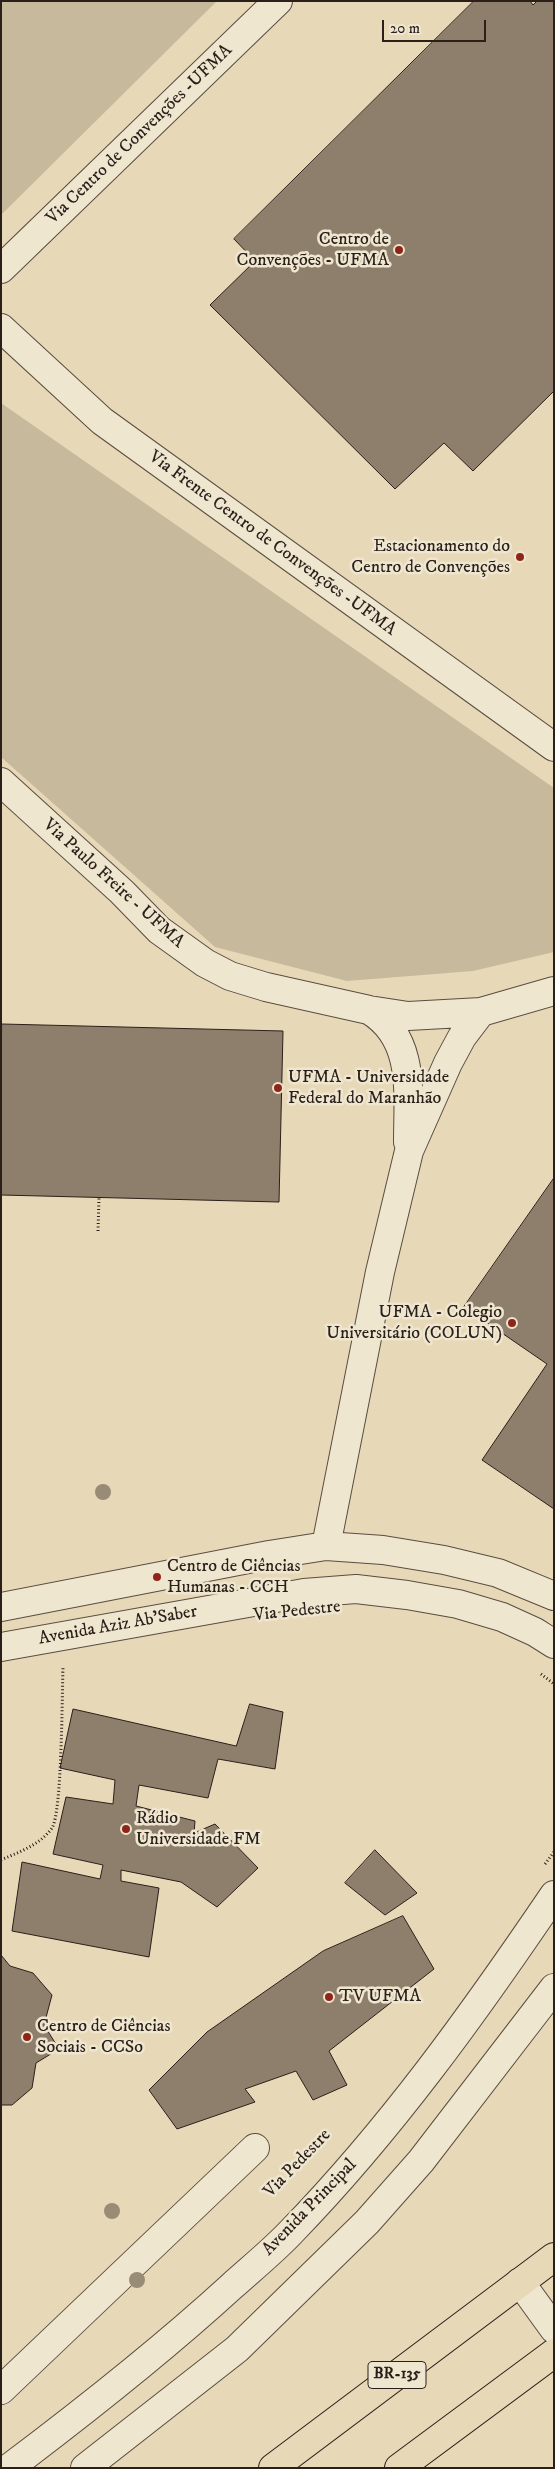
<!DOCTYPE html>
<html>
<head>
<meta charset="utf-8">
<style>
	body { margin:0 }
	#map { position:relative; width:555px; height:2469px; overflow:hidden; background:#e7d8b7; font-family:"IM FELL DW Pica",serif }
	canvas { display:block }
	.frame { position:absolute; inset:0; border:2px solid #2b1f1a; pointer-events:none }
	.scale { position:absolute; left:382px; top:20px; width:104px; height:22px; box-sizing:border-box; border:2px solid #2b1f1a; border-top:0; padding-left:6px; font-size:15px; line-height:18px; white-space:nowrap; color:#2b1f1a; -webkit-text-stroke:4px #efe6d0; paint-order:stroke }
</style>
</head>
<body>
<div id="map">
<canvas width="555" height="2469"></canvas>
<div class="frame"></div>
<div class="scale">20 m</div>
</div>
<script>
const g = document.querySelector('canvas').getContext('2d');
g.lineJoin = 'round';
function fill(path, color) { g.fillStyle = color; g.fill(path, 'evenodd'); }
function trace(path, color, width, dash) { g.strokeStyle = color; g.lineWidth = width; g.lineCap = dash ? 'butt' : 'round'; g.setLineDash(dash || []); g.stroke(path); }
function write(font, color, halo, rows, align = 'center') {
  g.font = font + ' "IM FELL DW Pica",serif'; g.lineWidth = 5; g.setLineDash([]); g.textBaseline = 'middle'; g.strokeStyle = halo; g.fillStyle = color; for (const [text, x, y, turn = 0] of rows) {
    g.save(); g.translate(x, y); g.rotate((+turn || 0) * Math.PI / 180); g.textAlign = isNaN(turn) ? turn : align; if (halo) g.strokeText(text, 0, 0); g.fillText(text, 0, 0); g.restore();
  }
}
const green = new Path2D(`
	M1,1H217L1,215Z
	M1,403L554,788V952L473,971L347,981L215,947L1,757Z`);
const building = new Path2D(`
	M474,1H530L533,5L537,1H554V391L473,471L444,443L395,489L210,305L255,261L234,239Z
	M2,1024L283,1031L279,1202L1,1195Z
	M554,1178V1509L482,1460L547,1364L464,1307Z
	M250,1704L283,1712L275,1769L218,1759L208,1798L139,1785L136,1806L195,1821L194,1833L215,1824L258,1868L217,1907L181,1882L121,1870V1881L159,1888L149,1957L12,1931L22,1862L100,1879L103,1865L53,1854L66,1797L113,1804L115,1780L60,1768L73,1709L236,1746Z
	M375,1850L417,1893L385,1915L345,1883Z
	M403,1916L434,1969L329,2051L347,2085L313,2100L296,2071L245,2089L255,2102L177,2129L149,2090L207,2032L323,1951Z
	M1,1955L10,1966L33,1973L52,1995L44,2025L59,2049L36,2063L32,2088L12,2105H1Z`);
const path = new Path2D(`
	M98,1231L99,1198
	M541,1674L554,1684
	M1,1860C19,1852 40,1845 52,1828C62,1813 62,1694 63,1668
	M545,1864L554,1852`);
const minor = new Path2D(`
	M1,269L278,1
	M1,328L102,421L554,747
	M1,782L122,892L159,930L205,963L230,976L266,987L369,1010L408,1016L481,1012L554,991
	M369,1010C416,1038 408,1094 408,1142
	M326,1546L380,1272L409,1151L448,1063L462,1037L481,1012
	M1,1607L269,1555L326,1546L383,1550L444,1560L498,1573L554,1596
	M1,1647L304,1593L356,1589L407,1595L458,1604L502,1617L535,1632L554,1644
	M520,2282L554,2329
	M1,2390L255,2148
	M9,2468C86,2410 161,2351 232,2286C252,2268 273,2251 291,2232C391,2129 474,2013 554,1895
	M85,2468L237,2349L367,2222L421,2161L554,1988`);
const highway = new Path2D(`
	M273,2468L554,2257
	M399,2468L554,2353`);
const trees = [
	[103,1492],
	[112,2211],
	[137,2280]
];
const markers = [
	[399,250,5,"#8f2418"],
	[520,557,5,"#8f2418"],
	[278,1088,5,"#8f2418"],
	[512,1323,5,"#8f2418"],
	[157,1577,5,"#8f2418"],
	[126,1829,5,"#8f2418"],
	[329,1997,5,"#8f2418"],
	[27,2037,5,"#8f2418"]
];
const shields = [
	[397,2375,58]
];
const shieldNames = [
	["BR-135",397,2375]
];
const streetNames = [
	["Via Centro de Convenções -UFMA",140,135,-44],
	["Via Frente Centro de Convenções -UFMA",272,544,36],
	["Via Paulo Freire - UFMA",113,884,42],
	["Via Pedestre",297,1612,-6],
	["Avenida Aziz Ab'Saber",118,1626,-10],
	["Via Pedestre",298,2164,-46],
	["Avenida Principal",310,2208,-46]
];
const poiNames = [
	["Centro de",389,240,"right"],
	["Convenções - UFMA",389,261,"right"],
	["Estacionamento do",510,547,"right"],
	["Centro de Convenções",510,568,"right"],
	["UFMA - Universidade",288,1078],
	["Federal do Maranhão",288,1099],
	["UFMA - Colegio",502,1313,"right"],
	["Universitário (COLUN)",502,1334,"right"],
	["Centro de Ciências",167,1567],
	["Humanas - CCH",167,1588],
	["Rádio",136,1819],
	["Universidade FM",136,1840],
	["TV UFMA",339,1997],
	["Centro de Ciências",37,2027],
	["Sociais - CCSo",37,2048]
];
fill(green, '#c7b99c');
fill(building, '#8d7f6c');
trace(building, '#2b1f1a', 1);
trace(minor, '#5a4d41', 30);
trace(highway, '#2b1f1a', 30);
trace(path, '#2b1f1a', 3, [1, 2.5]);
trace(minor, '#efe6d0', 28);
trace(highway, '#e7d8b7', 28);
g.fillStyle = '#998c76';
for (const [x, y] of trees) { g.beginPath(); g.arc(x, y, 8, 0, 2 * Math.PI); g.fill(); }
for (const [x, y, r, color] of markers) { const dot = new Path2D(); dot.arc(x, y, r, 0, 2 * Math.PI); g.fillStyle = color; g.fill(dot); trace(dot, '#efe6d0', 2); }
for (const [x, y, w] of shields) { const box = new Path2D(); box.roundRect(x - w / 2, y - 13.5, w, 27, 4); g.fillStyle = '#efe6d0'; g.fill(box); trace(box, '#2b1f1a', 1); }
write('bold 16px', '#2b1f1a', null, shieldNames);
write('18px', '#2b1f1a', '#efe6d0', streetNames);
write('18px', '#2b1f1a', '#efe6d0', poiNames, 'left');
</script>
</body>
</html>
